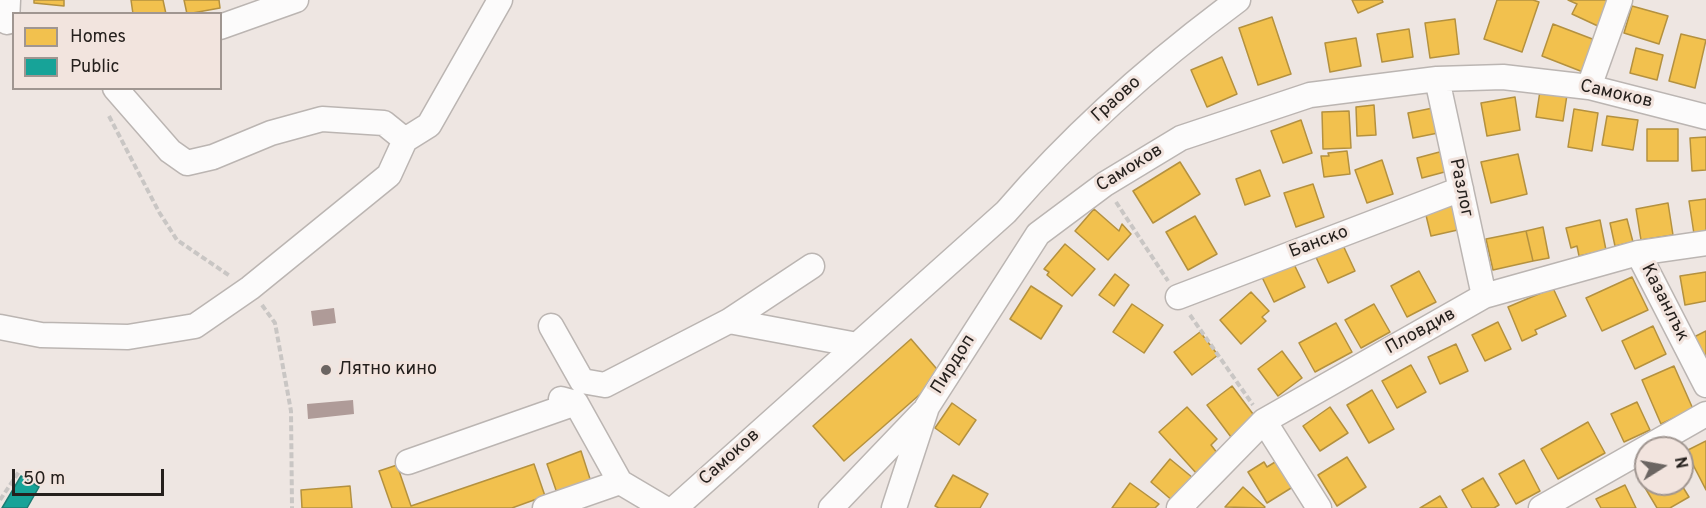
<!DOCTYPE html>
<html>
<head>
<meta charset="utf-8">
<style>
	body { margin:0 }
	#map { position:relative; width:1706px; height:508px; overflow:hidden; background:#eee6e2; font-family:Overpass,sans-serif }
	canvas { display:block }
	.legend { position:absolute; left:12px; top:12px; width:210px; height:78px; box-sizing:border-box; background:#f2e4de; border:2px solid #a09691; margin:0; padding:8px 10px; list-style:none; font-size:18px; color:#25201d }
	.legend li { display:flex; align-items:center; gap:12px; height:30px }
	.legend b { width:30px; border:2px solid #a09691 }
	.north { position:absolute; left:1634px; top:436px; width:60px; height:60px; box-sizing:border-box; background:#f2e4de; border:2px solid #a09691; border-radius:50%; rotate:79deg; font-size:16px; font-weight:700; line-height:24px; text-align:center; color:#25201d }
	.north::after { content:''; display:block; margin:auto; width:21px; height:27px; background:#6b6562; clip-path:polygon(50% 0,100% 100%,50% 72%,0 100%) }
	.scale { position:absolute; left:12px; top:469px; width:152px; height:27px; box-sizing:border-box; border:3px solid #25201d; border-top:0; padding-left:8px; font-size:18px; line-height:21px; white-space:nowrap; color:#25201d; -webkit-text-stroke:4px #f2e4de; paint-order:stroke }
</style>
</head>
<body>
<div id="map">
<canvas width="1706" height="508"></canvas>
<ul class="legend">
<li><b style="height:16px;background:#f2c14e"></b>Homes</li>
<li><b style="height:16px;background:#17a398"></b>Public</li>
</ul>
<div class="north">N</div>
<div class="scale">50 m</div>
</div>
<script>
const g = document.querySelector('canvas').getContext('2d');
g.lineJoin = 'round';
function fill(path, color) { g.fillStyle = color; g.fill(path, 'evenodd'); }
function trace(path, color, width, dash) { g.strokeStyle = color; g.lineWidth = width; g.lineCap = dash ? 'butt' : 'round'; g.setLineDash(dash || []); g.stroke(path); }
function write(font, color, halo, rows, align = 'center') {
  g.font = font + ' Overpass,sans-serif'; g.lineWidth = 6; g.setLineDash([]); g.textBaseline = 'middle'; g.strokeStyle = halo; g.fillStyle = color; for (const [text, x, y, turn = 0] of rows) {
    g.save(); g.translate(x, y); g.rotate((+turn || 0) * Math.PI / 180); g.textAlign = isNaN(turn) ? turn : align; if (halo) g.strokeText(text, 0, 0); g.fillText(text, 0, 0); g.restore();
  }
}
const homes = new Path2D(`
	M34,0H64V6L34,3Z
	M131,0H163L166,14H133Z
	M184,0H219L220,8L187,14Z
	M1352,0H1382L1383,2L1358,13Z
	M1497,0H1533L1539,2L1522,52L1484,39Z
	M1568,0H1613L1600,27L1572,14L1577,4Z
	M1632,6L1668,16L1659,44L1624,33Z
	M1272,17L1291,74L1258,85L1239,28Z
	M1455,19L1459,54L1430,58L1425,23Z
	M1553,24L1595,40L1583,72L1542,56Z
	M1409,29L1413,57L1382,62L1377,34Z
	M1681,34L1706,40L1695,88L1669,81Z
	M1356,38L1361,66L1330,72L1325,43Z
	M1636,48L1663,55L1657,80L1630,73Z
	M1222,57L1237,94L1207,107L1191,70Z
	M1540,91L1567,95L1563,121L1536,117Z
	M1515,97L1520,130L1487,136L1481,103Z
	M1374,105L1376,135L1357,136L1356,107Z
	M1438,107L1443,132L1413,138L1408,113Z
	M1574,109L1598,113L1592,151L1568,147Z
	M1349,111L1351,148L1323,149L1322,112Z
	M1607,116L1638,120L1633,150L1602,145Z
	M1301,120L1312,153L1283,163L1271,131Z
	M1647,129H1678V161H1647Z
	M1706,137V170L1692,171L1690,138Z
	M1447,150L1452,170L1422,178L1417,158Z
	M1347,151L1350,174L1324,177L1321,156H1329L1328,153Z
	M1518,154L1527,194L1491,203L1481,162Z
	M1382,160L1393,194L1367,203L1355,170Z
	M1180,162L1200,194L1153,223L1133,191Z
	M1260,170L1270,196L1245,205L1236,179Z
	M1313,184L1324,217L1296,227L1284,193Z
	M1706,199V232L1694,234L1689,201Z
	M1456,200L1462,229L1431,236L1424,207Z
	M1668,203L1673,235L1641,240L1636,209Z
	M1094,209L1119,231L1122,224L1131,234L1108,260L1075,231Z
	M1195,216L1217,254L1188,270L1166,232Z
	M1627,219L1633,242L1615,246L1610,223Z
	M1600,220L1606,250L1579,256L1577,246L1571,248L1566,228Z
	M1543,227L1549,258L1533,261L1526,231Z
	M1526,231L1533,261L1493,270L1486,239Z
	M1341,241L1355,271L1328,283L1314,253Z
	M1065,244L1095,269L1072,296L1047,275L1049,272L1044,269Z
	M1291,258L1305,287L1274,302L1260,273Z
	M1419,271L1436,302L1407,317L1391,286Z
	M1706,272V301L1685,305L1680,276Z
	M1115,274L1129,285L1114,306L1099,295Z
	M1632,277L1648,310L1602,331L1586,298Z
	M1031,286L1062,306L1041,339L1010,319Z
	M1553,288L1566,316L1535,330L1537,334L1522,341L1508,307Z
	M1251,292L1269,311L1262,317L1266,321L1241,344L1220,320Z
	M1132,304L1163,325L1144,353L1113,332Z
	M1374,304L1390,332L1361,348L1345,320Z
	M1498,322L1511,349L1485,361L1472,335Z
	M1336,323L1352,352L1315,372L1299,343Z
	M1653,326L1666,354L1635,369L1622,341Z
	M1706,331V360L1694,337Z
	M1200,332L1218,355L1192,375L1174,352Z
	M911,339L942,375L844,461L813,426Z
	M1456,344L1468,371L1440,384L1428,357Z
	M1282,351L1302,378L1278,396L1258,369Z
	M1411,365L1426,392L1397,408L1382,381Z
	M1674,366L1693,409L1661,424L1642,380Z
	M1232,386L1256,418L1231,437L1207,405Z
	M1372,390L1394,429L1369,443L1347,405Z
	M1637,402L1650,430L1624,442L1611,414Z
	M952,403L976,420L959,445L935,428Z
	M1187,407L1217,439L1211,445L1218,454L1197,474L1159,432Z
	M1330,407L1348,433L1320,451L1303,426Z
	M1588,422L1605,453L1558,479L1541,449Z
	M1706,441V490L1686,451Z
	M581,451L591,482L557,493L547,464Z
	M1347,457L1366,487L1337,506L1318,475Z
	M1170,459L1193,478L1174,502L1151,482Z
	M1280,459L1296,485L1267,503L1248,472L1264,462L1267,467Z
	M1524,460L1540,491L1516,504L1499,474Z
	M534,464L545,496L512,508H392L379,471L397,465L411,506Z
	M1646,472V484H1681L1689,497L1670,508H1657L1638,476Z
	M953,475L988,494L980,508H939L935,506Z
	M1483,478L1499,505L1494,508H1472L1462,490Z
	M1130,483L1159,504L1155,508H1112Z
	M1625,485L1636,508H1601L1596,499Z
	M350,486L352,508H302L301,490Z
	M1243,487L1265,507L1264,508L1225,507Z
	M1440,496L1447,508H1420Z`);
const public = new Path2D(`
	M21,476L39,487L27,508H2Z`);
const building = new Path2D(`
	M334,308L336,323L313,326L311,311Z
	M353,400L354,414L308,419L307,404Z`);
const path = new Path2D(`
	M109,116L159,212L177,240L230,276
	M1116,202L1168,281
	M262,305L275,323L291,411L292,508
	M1190,315L1253,405
	M0,500L20,470`);
const minor = new Path2D(`
	M7,22L8,0
	M220,27L296,0
	M1437,79L1484,296
	M1589,87L1620,0
	M115,88L170,151L187,163L213,157L271,133L322,119L384,123L405,140
	M1638,253L1706,385
	M1178,297L1461,189
	M729,321L857,345
	M551,326L582,381L605,385L729,321L812,266
	M0,327L41,335L128,337L195,326L250,288L389,175L405,140L429,125L500,0
	M561,399L576,403L620,482L664,508
	M1264,421L1319,508
	M408,462L576,403
	M545,508L620,482
	M675,508L1006,212C1074,133 1154,62 1238,0
	M831,508L922,413
	M894,508L927,407L1038,234L1105,184L1181,138L1310,95L1437,79L1503,77L1589,87L1706,117
	M1179,508L1264,421L1484,296L1638,253L1706,243
	M1541,508L1706,414`);
const markers = [
	[326,370,6,"#6b6562"]
];
const streetNames = [
	["Самоков",1616,95,13],
	["Граово",1117,100,-42],
	["Самоков",1130,169,-32],
	["Разлог",1460,188,78],
	["Банско",1319,243,-21],
	["Казанлък",1664,303,63],
	["Пловдив",1421,332,-29],
	["Пирдоп",954,365,-58],
	["Самоков",730,458,-42]
];
const poiNames = [
	["Лятно кино",338,370]
];
fill(homes, '#f2c14e');
trace(homes, '#b4913f', 1.5);
fill(public, '#17a398');
trace(public, '#1b7c73', 1.5);
fill(building, '#af9b98');
trace(minor, '#bbb5b2', 27);
trace(path, '#c9c6c4', 4, [6, 3]);
trace(minor, '#fcfbfb', 24);
for (const [x, y, r, color] of markers) { const dot = new Path2D(); dot.arc(x, y, r, 0, 2 * Math.PI); g.fillStyle = color; g.fill(dot); trace(dot, '#f2e4de', 2); }
write('18px', '#25201d', '#f2e4de', streetNames);
write('18px', '#25201d', '#f2e4de', poiNames, 'left');
</script>
</body>
</html>
